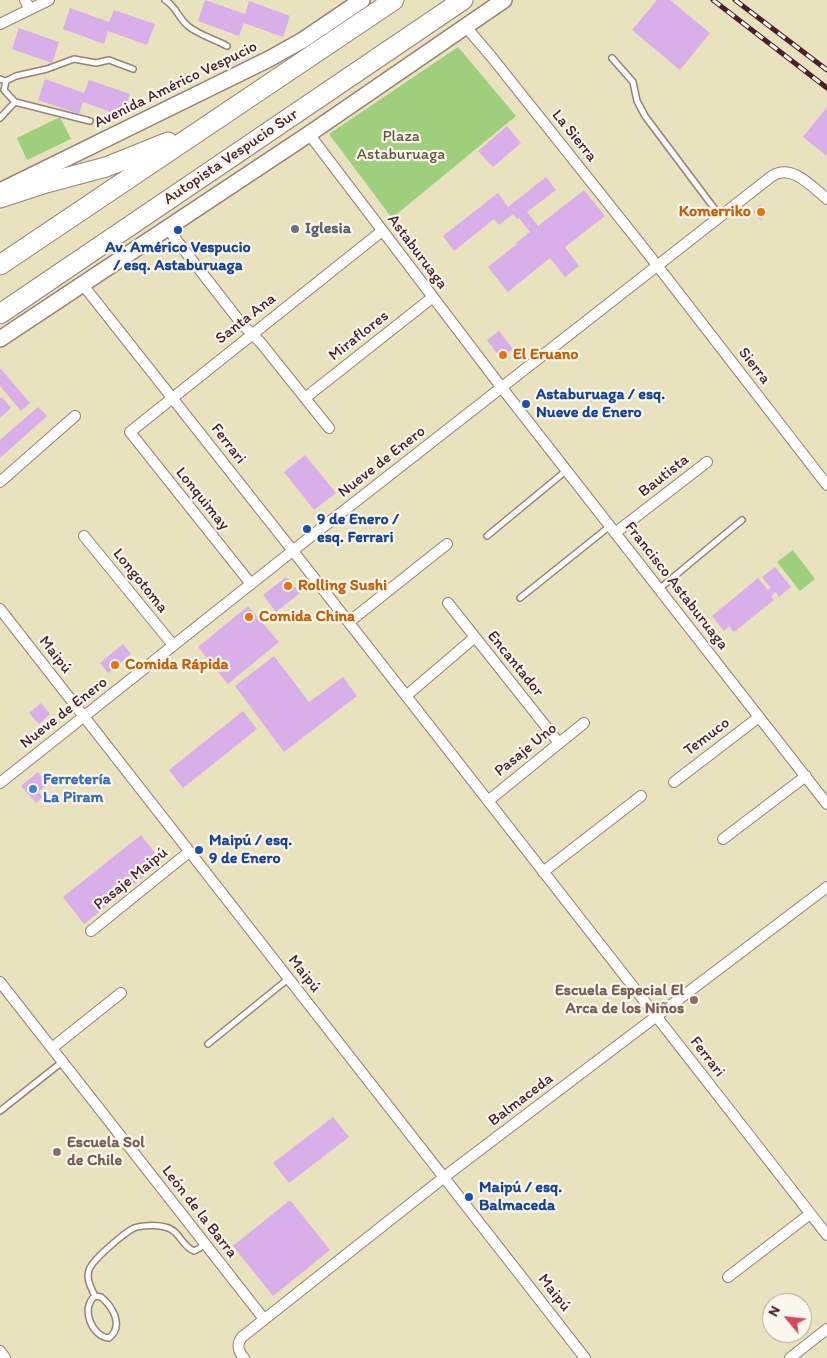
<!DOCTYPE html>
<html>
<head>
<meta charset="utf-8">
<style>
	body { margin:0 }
	#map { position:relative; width:827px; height:1358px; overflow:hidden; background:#e8e2bf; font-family:Itim,sans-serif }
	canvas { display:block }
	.north { position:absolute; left:762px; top:1293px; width:50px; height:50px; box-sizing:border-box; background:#fbf7ec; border:1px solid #b4a19f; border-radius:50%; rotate:298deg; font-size:14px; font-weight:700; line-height:20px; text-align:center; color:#4a1f2b }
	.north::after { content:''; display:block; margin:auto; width:18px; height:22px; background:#d1495b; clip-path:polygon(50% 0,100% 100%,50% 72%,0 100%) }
</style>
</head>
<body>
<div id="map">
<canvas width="827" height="1358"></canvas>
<div class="north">N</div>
</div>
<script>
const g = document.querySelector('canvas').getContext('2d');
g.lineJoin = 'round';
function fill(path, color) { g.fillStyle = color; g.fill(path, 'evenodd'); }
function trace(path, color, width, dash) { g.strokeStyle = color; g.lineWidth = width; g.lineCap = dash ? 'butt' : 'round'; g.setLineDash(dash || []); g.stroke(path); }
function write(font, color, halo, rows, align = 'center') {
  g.font = font + ' Itim,sans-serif'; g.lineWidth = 4.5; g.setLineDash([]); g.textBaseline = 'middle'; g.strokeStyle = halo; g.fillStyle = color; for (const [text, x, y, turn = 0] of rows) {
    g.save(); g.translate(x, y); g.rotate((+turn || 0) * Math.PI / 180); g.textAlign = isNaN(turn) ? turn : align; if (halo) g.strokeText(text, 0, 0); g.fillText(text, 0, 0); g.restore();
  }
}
const green = new Path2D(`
	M458,47L516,116L392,218L329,134Z
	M60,117L71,139L27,160L17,138Z
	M793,550L815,579L800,591L777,562Z`);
const building = new Path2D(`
	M205,0L245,14L249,1L290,16L283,37L244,23L239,36L198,21Z
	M657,0H670L710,33L680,70L632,30Z
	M70,8L109,22L114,10L155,24L147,45L108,31L104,44L63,29Z
	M19,28L59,42L52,63L12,49Z
	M45,79L84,93L89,80L130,94L122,116L83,102L79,114L38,100Z
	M827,107V156L803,137Z
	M507,126L521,143L493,167L478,151Z
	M546,177L556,190L527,212L538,226L584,190L605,216L565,247L579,266L565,277L550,258L508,292L488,267L517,244L516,243L530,232L519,218L517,219L513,214L499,225L494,219L454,251L443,236L498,193L508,207Z
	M760,204L768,213L761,220L753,212Z
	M499,331L513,349L501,359L487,340Z
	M0,368L30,403L21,411L0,386Z
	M2,397L11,408L0,418V398Z
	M38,407L47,416L0,458V440Z
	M305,455L336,493L314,510L284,472Z
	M775,567L791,587L779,597L776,592L771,596L774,600L734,632L729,626L724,631L712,616L758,578L768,590L771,588L762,577Z
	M286,577L300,593L276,612L263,595Z
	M248,606L279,642L228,684L198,647Z
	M123,644L131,654L108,673L100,663Z
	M274,656L309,702L343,677L357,696L284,752L235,686Z
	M41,703L50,714L39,724L29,713Z
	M243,711L257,729L183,788L169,770Z
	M38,772L48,784L38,792L43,797L36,803L21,786Z
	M141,835L162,862L84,924L63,897Z
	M333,1117L349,1137L289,1183L273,1163Z
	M290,1200L330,1250L273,1296L233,1246Z`);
const service = new Path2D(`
	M165,0C175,5 179,19 188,26C197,34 216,40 227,46
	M612,58L633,82L637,101L645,116L720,216
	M0,79L6,81L16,76L47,69L74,59L96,63L109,60L133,69
	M6,81L4,90L15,102L90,121
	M0,118L15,102
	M487,536L567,470
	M659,589L742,520
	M520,598L610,526
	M208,1044L288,979
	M0,1111L62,1062
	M95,1296C80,1308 92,1337 109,1338C124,1326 113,1307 101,1297L95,1296C91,1288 86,1279 89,1270C92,1260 124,1233 134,1228C142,1225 157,1225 165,1227C180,1230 181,1246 194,1251L200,1248L204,1243`);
const minor = new Path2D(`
	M25,0L30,9
	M0,24L49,0
	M465,26L490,55L646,251L827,485
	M309,134L502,388L827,804
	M167,228L241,323L261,343L329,428
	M83,285L293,551L827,1235
	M305,398L433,297
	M0,482L75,416
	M615,533L707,462
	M84,536L173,645
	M251,584L130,432L382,231
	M448,603L559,743
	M0,609L585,1358
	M349,622L447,544
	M406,696L475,637
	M674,782L759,717
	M0,783L300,545L772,176C792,163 812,187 827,199
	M488,801L584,723
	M723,839L806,776
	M543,872L641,796
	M91,931L189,852
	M0,982L264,1319
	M52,1048L121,993
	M728,1277L810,1214
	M0,1351L5,1358
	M244,1358C238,1351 236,1345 242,1337L452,1171L827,887
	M790,1358L827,1329`);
const secondary = new Path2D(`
	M2,190L269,59L303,40L362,0
	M0,339L309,134L504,0`);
const motorway = new Path2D(`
	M0,198L46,183L106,167L168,142
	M0,265L394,0
	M0,314L463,0`);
const rail = new Path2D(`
	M713,0L827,88
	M735,0L827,70`);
const markers = [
	[761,212,5,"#e8710a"],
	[295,229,5,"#6b7280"],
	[178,230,5,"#1a4fb4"],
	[503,355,5,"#e8710a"],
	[526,404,5,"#1a4fb4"],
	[307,529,5,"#1a4fb4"],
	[288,586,5,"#e8710a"],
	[249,617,5,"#e8710a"],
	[115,665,5,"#e8710a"],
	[33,789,5,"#3f7fe0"],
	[199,850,5,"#1a4fb4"],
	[694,1000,5,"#8d6e63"],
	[57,1152,5,"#8d6e63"],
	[469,1197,5,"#1a4fb4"]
];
const streetNames = [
	["Avenida Américo Vespucio",176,85,-26],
	["La Sierra",574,136,51],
	["Autopista Vespucio Sur",231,157,-34],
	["Astaburuaga",417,252,53],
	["Santa Ana",246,319,-38],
	["Miraflores",359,336,-38],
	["Sierra",754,366,52],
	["Ferrari",228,444,52],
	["Nueve de Enero",382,462,-38],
	["Bautista",664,476,-38],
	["Lonquimay",202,499,51],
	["Longotoma",140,581,51],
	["Francisco Astaburuaga",676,586,52],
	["Maipú",55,655,52],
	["Encantador",515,664,51],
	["Nueve de Enero",64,713,-38],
	["Temuco",707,737,-37],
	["Pasaje Uno",526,750,-39],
	["Pasaje Maipú",131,879,-39],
	["Maipú",304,974,52],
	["Ferrari",707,1057,52],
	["Balmaceda",521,1100,-37],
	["León de la Barra",199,1212,52],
	["Maipú",554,1293,52]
];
const parkNames = [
	["Plaza",401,137],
	["Astaburuaga",401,155]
];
const foodNames = [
	["Komerriko",751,212,"right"],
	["El Eruano",513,355],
	["Rolling Sushi",298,586],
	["Comida China",259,617],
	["Comida Rápida",125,665]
];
const worshipNames = [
	["Iglesia",305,229]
];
const transitNames = [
	["Av. Américo Vespucio",178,248,"center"],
	["/ esq. Astaburuaga",178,266,"center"],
	["Astaburuaga / esq.",536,395],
	["Nueve de Enero",536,413],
	["9 de Enero /",317,520],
	["esq. Ferrari",317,538],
	["Maipú / esq.",209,841],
	["9 de Enero",209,859],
	["Maipú / esq.",479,1188],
	["Balmaceda",479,1206]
];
const shopNames = [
	["Ferretería",43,780],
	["La Piram",43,798]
];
const educationNames = [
	["Escuela Especial El",684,991],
	["Arca de los Niños",684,1009],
	["Escuela Sol",67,1143,"left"],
	["de Chile",67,1161,"left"]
];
fill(green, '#9fcf7d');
fill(building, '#d8afe9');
trace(service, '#998075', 8);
trace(minor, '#998075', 12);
trace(secondary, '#998075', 18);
trace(motorway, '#998075', 21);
trace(service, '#fff', 5);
trace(minor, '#fff', 10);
trace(secondary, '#fff', 15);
trace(motorway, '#fff', 19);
trace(rail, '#4a1f2b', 5);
trace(rail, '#fbf7ec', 3, [9]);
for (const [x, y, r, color] of markers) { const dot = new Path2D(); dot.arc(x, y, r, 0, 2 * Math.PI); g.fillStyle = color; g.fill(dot); trace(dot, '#fbf7ec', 2); }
write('16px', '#4a1f2b', '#fbf7ec', streetNames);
write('16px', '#645444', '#fbf7ec', parkNames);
write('bold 16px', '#c56008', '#fbf7ec', foodNames, 'left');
write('bold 16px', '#5b616d', '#fbf7ec', worshipNames, 'left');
write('bold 16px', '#164399', '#fbf7ec', transitNames, 'left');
write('bold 16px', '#366cbe', '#fbf7ec', shopNames, 'left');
write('bold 16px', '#785e54', '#fbf7ec', educationNames, 'right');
</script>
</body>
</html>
